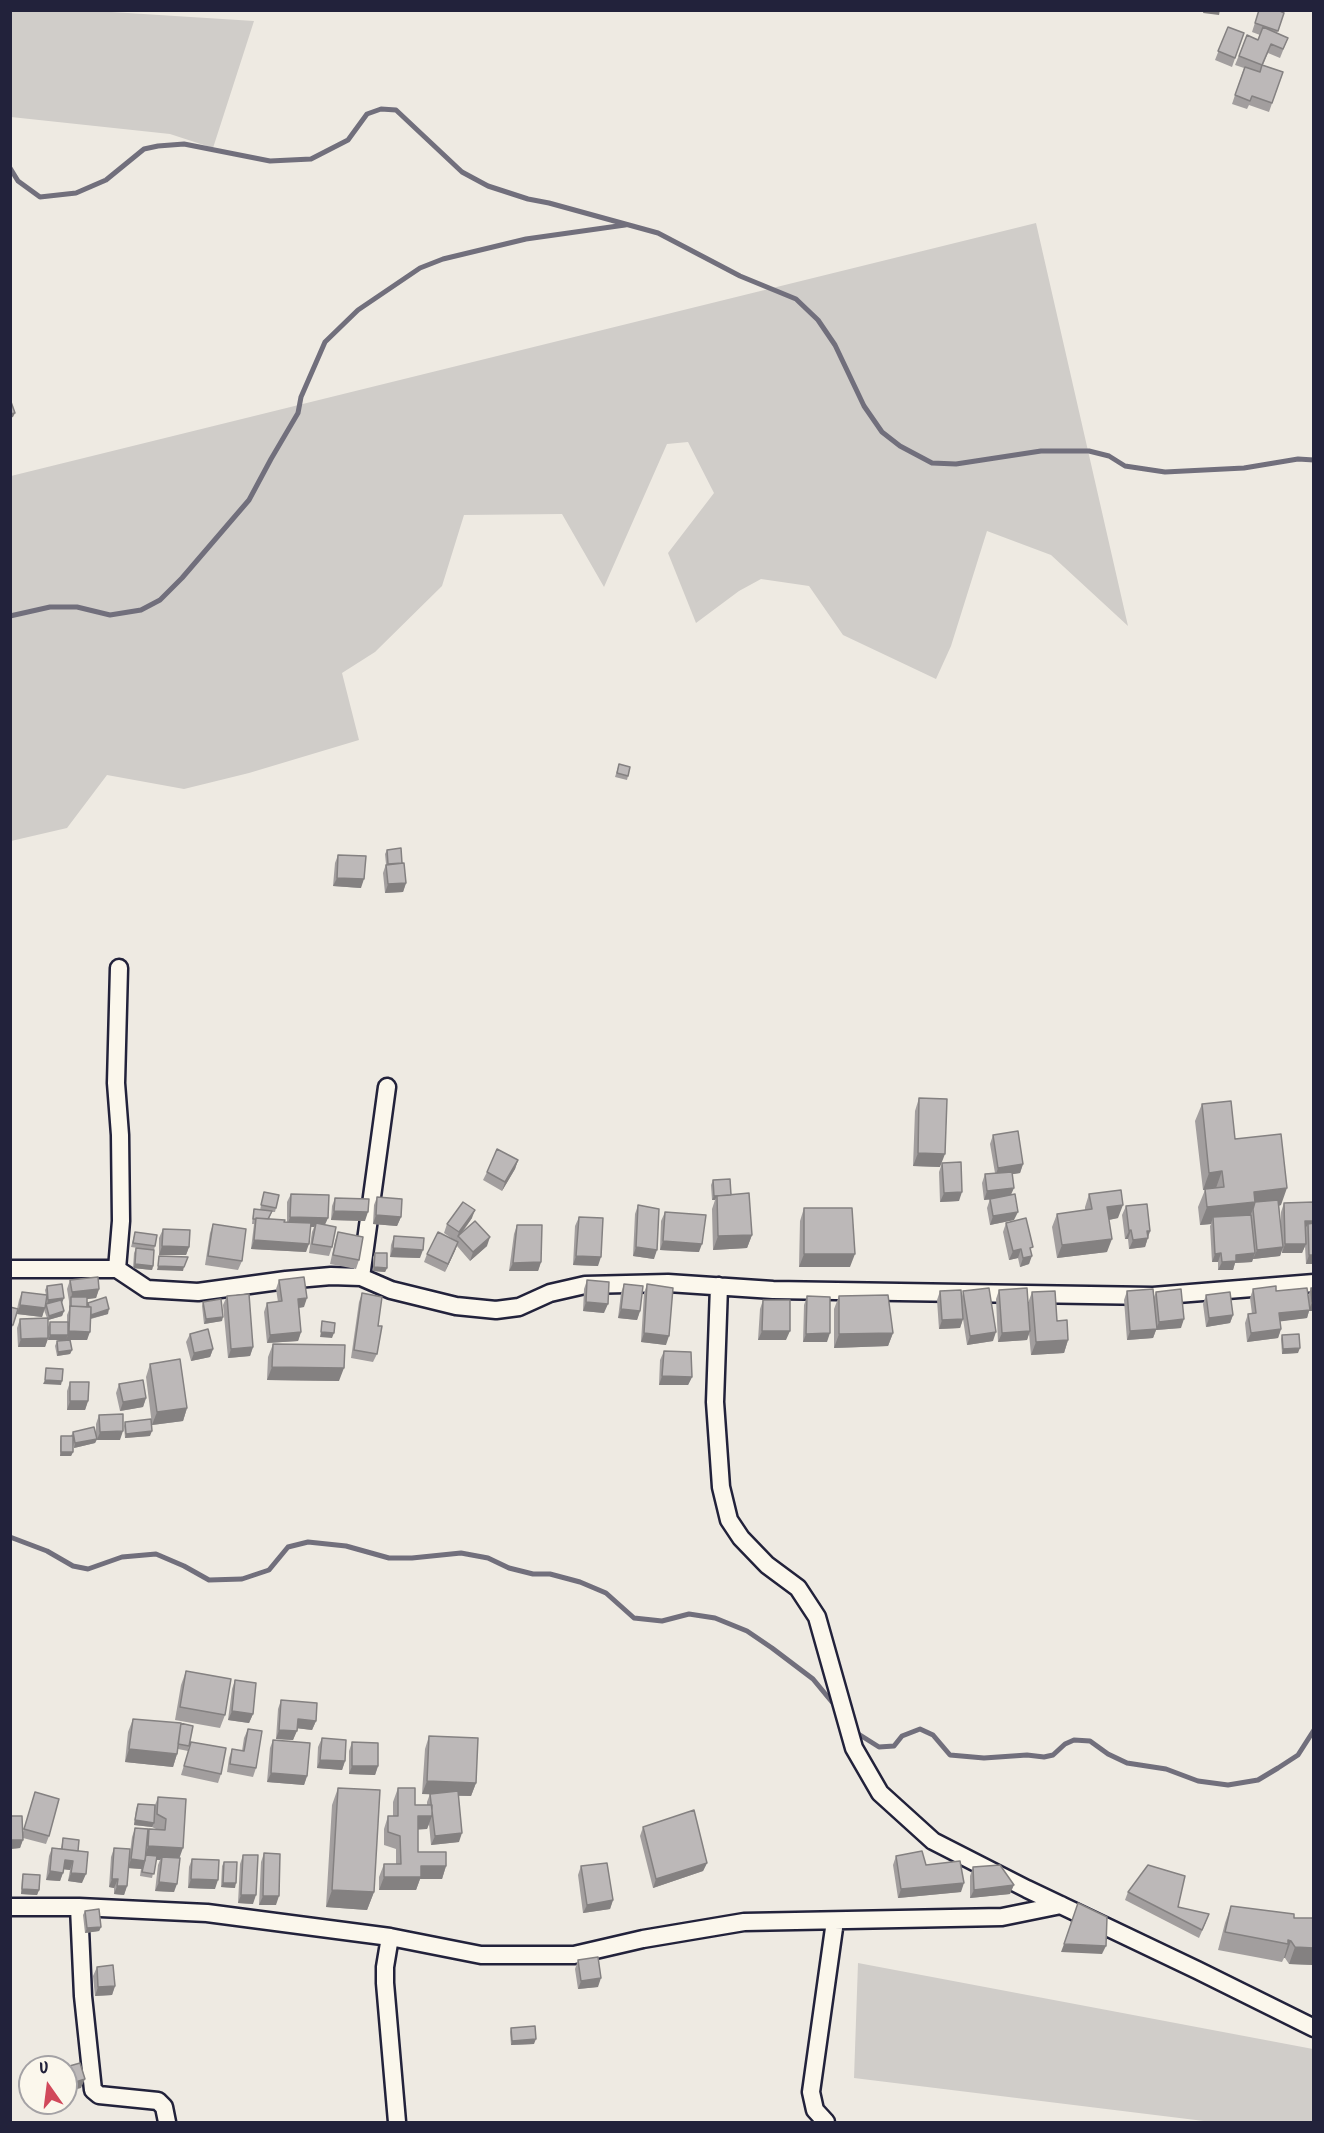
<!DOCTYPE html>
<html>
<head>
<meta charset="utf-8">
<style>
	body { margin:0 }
	#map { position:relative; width:1324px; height:2133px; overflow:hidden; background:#eeeae2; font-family:Kalam,sans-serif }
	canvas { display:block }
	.frame { position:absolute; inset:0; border:12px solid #22223b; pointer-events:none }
	.north { position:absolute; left:18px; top:2055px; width:60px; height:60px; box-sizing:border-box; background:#fbf7ec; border:2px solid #a4a2a5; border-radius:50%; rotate:346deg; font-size:16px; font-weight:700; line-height:24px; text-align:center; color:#22223b }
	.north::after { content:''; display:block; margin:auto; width:21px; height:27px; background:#d1495b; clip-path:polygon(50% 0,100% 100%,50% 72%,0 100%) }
</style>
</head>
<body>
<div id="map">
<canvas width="1324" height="2133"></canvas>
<div class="frame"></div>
<div class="north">U</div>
</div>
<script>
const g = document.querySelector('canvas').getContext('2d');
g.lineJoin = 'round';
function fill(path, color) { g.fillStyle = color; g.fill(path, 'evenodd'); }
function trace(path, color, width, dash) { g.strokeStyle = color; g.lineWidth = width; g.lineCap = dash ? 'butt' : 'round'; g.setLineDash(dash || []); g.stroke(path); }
const green = new Path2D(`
	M11,10L96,11L254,21L213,148L170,134L11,117Z
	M1036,223L1128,626L1051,555L987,531L951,646L936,679L843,635L809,586L761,579L739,591L696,623L668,553L714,493L688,442L667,444L604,587L562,514L464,515L442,586L375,652L342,673L359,740L249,773L184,789L107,775L67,828L11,841V476Z
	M858,1963L1313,2049V2122H1212L854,2078Z`);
const stream = new Path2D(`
	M10,168L18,181L40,197L76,193L106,180L144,149L158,146L184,144L270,161L311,159L348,140L367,114L381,109L396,110L462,172L488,186L528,199L549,203L658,233L740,276L796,299L818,320L835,345L864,406L882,432L900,446L932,463L956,464L1041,451H1089L1109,456L1125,466L1165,472L1244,468L1298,459L1314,460
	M10,616L50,607H77L110,615L141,610L160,600L182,578L249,500L271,459L298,413L301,397L325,342L358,310L420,268L443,259L526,239L625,225
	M10,1537L47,1551L73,1566L88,1569L122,1557L156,1554L184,1566L209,1580L242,1579L269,1570L288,1547L308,1542L346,1546L389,1558H412L461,1553L488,1558L509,1568L533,1574H550L580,1582L606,1593L634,1618L662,1621L689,1614L715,1618L747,1631L772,1648L813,1679L832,1702
	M860,1735L879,1747L894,1746L902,1736L920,1729L933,1735L950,1755L984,1758L1027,1755L1044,1757L1053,1755L1065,1744L1074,1740L1090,1741L1108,1754L1127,1763L1166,1769L1198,1781L1228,1785L1258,1780L1278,1768L1298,1755L1314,1730`);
const minor = new Path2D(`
	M10,1269H117L121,1221L120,1135L116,1083L119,968
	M117,1269L147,1289L198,1292L286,1280L331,1276L361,1277L391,1290L456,1306L496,1310L519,1307L550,1293L585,1285L668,1283L773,1290L1153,1296L1314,1283
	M361,1277L387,1087
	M719,1286L715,1402L721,1487L729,1520L741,1538L767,1565L798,1588L817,1617L854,1748L880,1793L933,1841L1027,1889L1197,1970L1314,2028
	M10,1907H79L207,1913L390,1937L481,1955H574L643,1939L744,1922L1002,1917L1061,1905
	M79,1907L83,1996L93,2090L99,2095L158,2101L164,2107L167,2122
	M390,1937L385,1967V1983L397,2122
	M826,2122L815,2110L811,2092L835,1921`);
const wall = new Path2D(`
	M1259,10L1292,11L1282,12L1284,13L1277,33L1288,38L1280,58L1268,53L1263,65L1283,72L1269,112L1249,105L1247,109L1232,104L1244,68L1235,65L1247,35L1258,40L1260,35L1252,32Z
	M1228,27L1244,33L1232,67L1215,60Z
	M619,764L628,776L627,780L615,777Z
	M387,850L402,863L406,883L403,892L385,893L383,873L386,864L385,854Z
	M338,855L361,888L333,886L335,863Z
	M919,1098L940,1167L913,1166L915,1111Z
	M1202,1104L1235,1139L1281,1205L1279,1206L1281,1232V1212L1284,1203L1314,1202V1264H1306L1305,1246L1302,1253H1282V1250L1280,1256L1253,1259V1257L1252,1262L1235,1263L1233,1270H1218V1262H1212L1210,1226L1211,1224L1200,1225L1198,1207L1205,1190H1203L1195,1121Z
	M993,1135L1023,1164L1020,1173L1012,1174L1011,1195L1014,1220L990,1225L987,1208L990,1199H992L984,1200L982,1183L985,1174L995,1173L990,1144Z
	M518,1160L515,1169L502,1191L483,1180L487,1172Z
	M942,1163L959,1201L940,1202L939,1172Z
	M713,1180L731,1195L752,1235L747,1248L713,1250L712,1209L715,1200H712L711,1185Z
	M264,1192L276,1208L275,1212H272L269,1219L287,1222V1202L291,1194L325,1225L332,1247L329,1256L309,1253L312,1232L314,1227H310L306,1252L251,1249L254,1224H252L253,1214L254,1209L260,1210Z
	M1089,1194L1118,1218L1109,1220L1107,1252L1057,1258L1052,1227L1057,1214L1085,1210V1207Z
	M377,1197L401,1217L397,1226L373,1224L374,1205Z
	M335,1198L365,1221L331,1220L332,1206Z
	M638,1205L654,1259L633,1256L635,1214Z
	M1126,1206L1150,1231L1145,1247L1129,1249L1128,1239H1125L1122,1215Z
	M804,1208L850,1267H799L800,1221Z
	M665,1212L699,1252L660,1250L661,1221Z
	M579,1217L598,1266L573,1265L575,1226Z
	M472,1218L462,1233L487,1246L470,1261L457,1246L445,1272L424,1262L427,1254L454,1240L444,1233L447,1224Z
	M1006,1223L1031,1252L1029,1264L1020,1267L1018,1258L1009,1260L1003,1232Z
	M213,1224L242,1261L238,1270L205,1265L210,1233Z
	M517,1225L541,1262L538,1271H509L514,1234Z
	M163,1229L189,1247L186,1255H159V1238Z
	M135,1232L155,1246L154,1250L153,1266L152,1270L133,1268L134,1253L136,1248L145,1249L131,1247Z
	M338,1232L359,1260L356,1269L330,1264L335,1241Z
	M394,1236L420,1258L390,1257L391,1245Z
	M375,1253L387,1268L385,1272L373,1271V1257Z
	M70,1280L99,1289L96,1298L87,1299V1303L108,1314L91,1319L87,1340H70L72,1350L70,1354L57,1356L55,1346L57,1341L69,1340H48V1339L45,1347H18L17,1328L20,1319L47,1318L44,1310L42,1317L17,1314L10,1333V1307L17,1309L19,1300L22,1292L46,1295L45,1290L47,1286L62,1303L64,1311L62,1316L48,1320V1327L50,1322H67V1315L69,1310V1301L67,1289Z
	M279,1280L304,1307L299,1308L301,1332L298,1341L267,1343L264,1312L267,1303L278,1302L276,1289Z
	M587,1280L604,1313L583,1311L584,1289Z
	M624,1284L640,1311L637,1320L618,1318L621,1293Z
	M647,1284L666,1345L641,1342L644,1293Z
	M1311,1288H1314V1311H1309L1307,1318L1280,1321L1281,1329L1278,1338L1247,1342L1245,1323L1248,1314H1252L1250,1298L1253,1289L1308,1296Z
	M999,1290L1028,1303L1032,1292L1057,1321L1068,1340L1064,1353L1031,1355L1029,1333L1027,1340L998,1342L996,1299Z
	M940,1291L962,1296L963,1291L993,1341L967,1345L963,1319L960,1328L939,1329L937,1300Z
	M1127,1291L1154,1297L1156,1292L1181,1328L1156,1330L1153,1338L1127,1340L1124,1300Z
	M362,1293L378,1326L377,1354L373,1362L351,1358L359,1302Z
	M1206,1295L1233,1315L1230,1323L1206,1327L1203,1304Z
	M227,1296L253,1347L250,1356L228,1358L223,1305Z
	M807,1296L827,1342H803L804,1305Z
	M839,1296L893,1333L888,1346L834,1348V1309Z
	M763,1300L786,1340H758L760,1309Z
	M203,1302L222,1321L204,1324L202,1306Z
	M190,1334L213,1349L210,1357L191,1361L186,1342Z
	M1282,1335L1298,1353L1282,1354L1281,1339Z
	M273,1344L339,1381L267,1380L268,1357Z
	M664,1351L692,1377L688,1385H659L660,1360Z
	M150,1364L187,1408L183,1421L152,1425L146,1377Z
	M70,1382L88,1401L85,1410H67V1391Z
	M119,1384L146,1398L143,1407L120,1411L116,1393Z
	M99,1415L120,1440H97V1439L95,1443L74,1448L73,1443V1452L71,1456H60V1441L61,1436H71L73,1432L96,1437V1424Z
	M125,1422L150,1436L125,1438L124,1426Z
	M186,1671L225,1715L220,1728L175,1720L181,1685Z
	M235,1680L253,1714L249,1723L228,1720L232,1689Z
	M281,1700L316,1721L312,1730L297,1728L293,1740L276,1739L278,1709Z
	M133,1719L189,1746L188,1751L178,1749L177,1754L173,1767L125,1762L128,1732Z
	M248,1729L256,1768L253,1777L227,1772L229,1758L232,1749L242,1751L244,1738Z
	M429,1736L476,1783L471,1796H458L459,1842L431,1845L429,1824L427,1829H418V1852L446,1866L442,1879H420L416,1890H379V1877L384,1864H396V1849L384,1845V1829L388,1816H393V1802L398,1788L415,1805H427V1802L430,1794H422L425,1749Z
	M322,1738L345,1761L342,1770L317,1768L318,1747Z
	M273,1740L307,1776L304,1785L267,1782L270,1748Z
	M191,1742L221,1774L218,1783L181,1775Z
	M352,1742L378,1766L375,1775L349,1774V1751Z
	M338,1788L374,1892L367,1910L326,1907L332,1805Z
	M35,1792L49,1836L46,1844L23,1838L20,1848L10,1849V1816L23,1832Z
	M158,1797L179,1858L174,1892L155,1891L158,1865L160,1860H156L152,1878L140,1876L141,1869L128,1868L127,1886L124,1895L114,1894V1888L109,1887L111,1857L114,1848L128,1868L132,1837L135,1828L156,1829L152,1827L134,1825L136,1809L138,1804L155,1805Z
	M643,1827L707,1863L703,1871L653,1888L640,1836Z
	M63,1838L78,1851L82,1883L68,1881L70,1870L64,1869L60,1881L46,1880L49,1856L52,1848H61Z
	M264,1853L276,1905H259L261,1862Z
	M243,1855L253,1904L238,1903L240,1864Z
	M896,1856L926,1865L961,1892L898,1898L893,1865Z
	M192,1859L215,1889L188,1888L189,1867Z
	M224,1862L235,1888L221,1887L222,1866Z
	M581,1866L613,1900L610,1909L583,1913L578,1875Z
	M973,1867L1010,1894L970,1898V1876Z
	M23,1874L39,1890L37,1895L21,1894L22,1878Z
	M1128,1892L1206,1922L1199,1938L1125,1900Z
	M1231,1906L1294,1918H1314V1965L1289,1964L1285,1958H1284L1282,1962L1218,1950L1225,1923Z
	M85,1911L101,1927L99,1931L85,1933L83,1915Z
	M578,1960L598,1987L578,1989L575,1969Z
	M97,1967L115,1986L112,1995L95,1996L93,1976Z
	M511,2028L534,2044L511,2045L510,2032Z`);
const shadedWall = new Path2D(`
	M1204,10H1220L1219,15L1203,13Z
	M1266,10H1293L1265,14Z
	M15,413L13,417L10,418V414Z
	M337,878L364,879L361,888L333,886Z
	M406,883L403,892L385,893L388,884Z
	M918,1153L945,1154L940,1167L913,1166Z
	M518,1160L515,1169L502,1191L505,1182Z
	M1023,1164L1020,1173L995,1177L998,1168Z
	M1222,1171L1216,1188L1203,1190L1209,1173Z
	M1014,1188L1010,1197L984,1200L987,1191Z
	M1287,1188L1281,1205L1253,1209L1249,1219L1213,1217L1211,1224L1200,1225L1207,1207L1254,1192Z
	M962,1192L959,1201L940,1202L944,1193Z
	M714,1196H717L715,1200H712Z
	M1123,1205L1118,1218L1103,1221L1107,1207Z
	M475,1210L472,1218L459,1236H458L456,1241L459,1232Z
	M334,1211L368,1212L365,1221L331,1220Z
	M1018,1212L1014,1220L990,1225L993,1216Z
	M376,1215L401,1217L397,1226L373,1224Z
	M290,1217L328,1218L324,1227L316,1223L314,1227L287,1226Z
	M1305,1221H1314V1229L1308,1224L1305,1229Z
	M1131,1230L1128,1239H1125L1129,1231Z
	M1147,1231H1150L1145,1247L1129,1249L1133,1240Z
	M752,1235L747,1248L713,1250L718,1236Z
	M490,1237L487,1246L470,1261L473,1252Z
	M1112,1239L1107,1252L1057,1258L1062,1245Z
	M254,1240L309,1244L306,1252L251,1249Z
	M663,1241L702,1244L699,1252L660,1250Z
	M458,1242L455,1251L445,1272L448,1264Z
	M1285,1244H1306L1302,1253H1282Z
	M162,1246L189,1247L186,1255H159Z
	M636,1247L657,1250L654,1259L633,1256Z
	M1283,1247L1280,1256L1253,1259L1257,1250Z
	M393,1248L423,1250L420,1258L390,1257Z
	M1021,1249L1018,1258L1009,1260L1013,1251Z
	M1221,1253L1218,1262H1212L1215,1254Z
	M1255,1253L1252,1262L1235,1263L1233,1270H1218L1222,1262L1236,1255Z
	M804,1254H855L850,1267H799Z
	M1309,1255H1314V1264H1306Z
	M576,1256L601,1257L598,1266L573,1265Z
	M1032,1256L1029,1264L1020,1267L1023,1258Z
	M541,1262L538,1271H509L513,1263Z
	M135,1264L153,1266L152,1270L133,1268Z
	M158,1266L184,1267L183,1271L157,1270Z
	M374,1267L387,1268L385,1272L373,1271Z
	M99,1289L96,1298L71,1301L72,1292Z
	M64,1298L62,1303L47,1304L48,1300Z
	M307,1298L304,1307L295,1308L298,1299Z
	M586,1302L608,1304L604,1313L583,1311Z
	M1312,1302H1314V1311H1309L1307,1318L1276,1322L1279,1313L1309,1310Z
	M20,1305L45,1308L42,1317L17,1314Z
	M109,1309L108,1314L89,1319L91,1315Z
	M621,1309L640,1311L637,1320L618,1318Z
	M64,1311L62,1316L48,1320L49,1316Z
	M1233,1315L1230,1323L1206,1327L1209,1318Z
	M223,1317L222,1321L204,1324L206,1319Z
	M963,1319L960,1328L939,1329L942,1320Z
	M1184,1319L1181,1328L1156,1330L1153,1338L1127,1340L1130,1331L1156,1329L1159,1322Z
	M1281,1329L1278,1338L1247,1342L1251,1333Z
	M69,1331L90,1332L87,1340H66Z
	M762,1331H790L786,1340H758Z
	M1030,1331L1027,1340L998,1342L1002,1333Z
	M301,1332L298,1341L267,1343L270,1335Z
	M321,1332L334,1333L332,1338L320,1337Z
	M996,1332L993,1341L967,1345L970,1336Z
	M644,1333L669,1336L666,1345L641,1342Z
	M830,1333L827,1342H803L806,1334Z
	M893,1333L888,1346L834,1348L839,1334Z
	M50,1335H68L66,1340H48Z
	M48,1338L45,1347H18L21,1339Z
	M1068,1340L1064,1353L1031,1355L1036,1342Z
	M253,1347L250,1356L228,1358L231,1349Z
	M1300,1348L1298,1353L1282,1354L1283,1349Z
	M213,1349L210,1357L191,1361L194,1353Z
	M72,1350L70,1354L57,1356L58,1352Z
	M272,1367L344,1368L339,1381L267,1380Z
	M662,1376L692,1377L688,1385H659Z
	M45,1380L62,1381L61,1385L43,1384Z
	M146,1398L143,1407L120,1411L123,1402Z
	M70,1401H88L85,1410H67Z
	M187,1408L183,1421L152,1425L157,1412Z
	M123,1431L120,1440H97L100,1432Z
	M152,1431L150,1436L125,1438L126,1434Z
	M97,1439L95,1443L74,1448L75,1443Z
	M61,1452H73L71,1456H60Z
	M232,1711L253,1714L249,1723L228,1720Z
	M298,1719L316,1721L312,1730L295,1728Z
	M279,1730L297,1731L293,1740L276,1739Z
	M129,1749L177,1754L173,1767L125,1762Z
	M320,1760L345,1761L342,1770L317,1768Z
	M352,1766H378L375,1775L349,1774Z
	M271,1773L307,1776L304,1785L267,1782Z
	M427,1781L476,1783L471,1796L422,1794Z
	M418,1816H432L427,1829L413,1830Z
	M135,1820L154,1823L152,1827L134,1825Z
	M462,1833L459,1842L431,1845L435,1836Z
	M10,1840H23L20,1848L10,1849Z
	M148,1846L183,1848L178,1862L162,1857L160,1860L144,1859Z
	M131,1859L145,1861L142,1869L128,1868Z
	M65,1860L73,1861L70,1870L61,1869Z
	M707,1863L703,1871L653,1888L656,1879Z
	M421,1866H446L442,1879H420L416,1890H379L384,1877Z
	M50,1871L63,1873L60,1881L46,1880Z
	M71,1873L86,1874L82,1883L68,1881Z
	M112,1879H118L114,1888L109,1887Z
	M191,1879L218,1880L215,1889L188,1888Z
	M159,1882L177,1884L174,1892L155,1891Z
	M223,1883H236L235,1888L221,1887Z
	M964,1883L961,1892L898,1898L901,1889Z
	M1014,1885L1010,1894L970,1898L974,1890Z
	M117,1886H127L124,1895L114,1894Z
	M22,1889L39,1890L37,1895L21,1894Z
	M332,1890L374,1892L367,1910L326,1907Z
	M241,1895H256L253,1904L238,1903Z
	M263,1896H279L276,1905H259Z
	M613,1900L610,1909L583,1913L587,1905Z
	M101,1927L99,1931L85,1933L87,1928Z
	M1288,1940L1291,1941L1285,1958H1284L1288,1944Z
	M1064,1944L1106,1946L1102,1954L1061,1952Z
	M1295,1947L1314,1948V1965L1289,1964Z
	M601,1978L598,1987L578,1989L581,1981Z
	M115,1986L112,1995L95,1996L98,1987Z
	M536,2039L534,2044L511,2045L512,2041Z
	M85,2079L81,2088L66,2092V2085Z`);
const building = new Path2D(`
	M1259,10H1278L1284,13L1278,31L1255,23Z
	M1228,27L1244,33L1235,58L1218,51Z
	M1263,27L1288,38L1283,49L1271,44L1262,65L1239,56L1247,35L1258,40Z
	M1262,65L1283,72L1272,103L1252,96L1250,101L1235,95L1245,67L1260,72Z
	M10,399L15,413L10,414Z
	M619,764L630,767L628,776L617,773Z
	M401,848L402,863L388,864L387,850Z
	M338,855L366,856L364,879L337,878Z
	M404,863L406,883L388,884L386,865Z
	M919,1098L947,1099L945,1154L918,1153Z
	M1231,1101L1235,1139L1281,1134L1287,1188L1254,1192L1255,1202L1207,1207L1205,1189L1224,1187L1222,1171L1209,1173L1202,1104Z
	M1018,1131L1023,1164L998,1168L993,1135Z
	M497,1149L518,1160L505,1182L487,1172Z
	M961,1162L962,1192L944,1193L942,1163Z
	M1012,1172L1014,1188L987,1191L985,1174Z
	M730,1179L731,1195L714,1196L713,1180Z
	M1121,1190L1123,1205L1107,1207L1112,1239L1062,1245L1057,1214L1092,1209L1089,1194Z
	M264,1192L279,1195L276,1208L261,1205Z
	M749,1193L752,1235L718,1236L717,1196Z
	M291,1194L329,1195L328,1218L290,1217Z
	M1015,1194L1018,1212L993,1216L990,1199Z
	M377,1197L402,1199L401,1217L376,1215Z
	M335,1198L369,1199L368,1212L334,1211Z
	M1278,1200L1283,1247L1257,1250L1253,1209L1255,1202Z
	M463,1202L475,1210L459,1232L447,1224Z
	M1314,1202V1221H1305L1306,1244H1285L1284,1203Z
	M1147,1204L1150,1231H1147L1148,1238L1133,1240L1131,1230L1129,1231L1126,1206Z
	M638,1205L659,1209L657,1250L636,1247Z
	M804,1208H852L855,1254H804Z
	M254,1209L272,1211L268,1219L256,1218V1219H253Z
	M665,1212L706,1215L702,1244L663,1241Z
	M1251,1215L1255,1253L1236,1255V1261L1222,1262L1221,1253L1215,1254L1213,1217Z
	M579,1217L603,1218L601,1257L576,1256Z
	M256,1218L285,1220L284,1222L311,1223L309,1244L254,1240Z
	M1026,1218L1033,1247L1030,1248L1032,1256L1023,1258L1021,1249L1013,1251L1006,1223Z
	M475,1221L490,1237L473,1252L458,1236Z
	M316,1223L336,1227L332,1247L312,1244Z
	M1314,1223V1255H1309L1308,1224Z
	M213,1224L246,1229L242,1261L208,1256Z
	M517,1225H542L541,1262L513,1263Z
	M163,1229L190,1230L189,1247L162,1246Z
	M135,1232L157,1235L155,1246L133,1243Z
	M338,1232L363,1237L359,1260L333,1255Z
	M438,1232L458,1242L448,1264L427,1254Z
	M394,1236L424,1238L423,1250L393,1248Z
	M136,1248L154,1250L153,1266L135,1264Z
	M375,1253H387V1268L374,1267Z
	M159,1256L188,1257L184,1267L158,1266Z
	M98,1277L99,1289L72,1292L70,1280Z
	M304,1277L307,1298L298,1299L301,1332L270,1335L267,1303L282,1301L279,1280Z
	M587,1280L609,1282L608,1304L586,1302Z
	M62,1284L64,1298L48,1300L47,1286Z
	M624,1284L643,1286L640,1311L621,1309Z
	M647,1284L673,1288L669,1336L644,1333Z
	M1276,1286V1291L1307,1288L1310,1310L1279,1313L1281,1329L1251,1333L1248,1314L1256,1313L1253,1289Z
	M989,1288L996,1332L970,1336L963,1291Z
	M1027,1288L1030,1331L1002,1333L999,1290Z
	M1311,1288H1314V1302H1312Z
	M1153,1289L1157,1329L1130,1331L1127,1291Z
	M1181,1289L1184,1319L1159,1322L1156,1292Z
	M961,1290L963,1319L942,1320L940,1291Z
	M1055,1291L1057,1321L1067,1320L1068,1340L1036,1342L1032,1292Z
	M22,1292L47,1295L45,1308L20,1305Z
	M1230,1292L1233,1315L1209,1318L1206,1295Z
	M362,1293L382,1297L378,1326H382L377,1354L354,1350Z
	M249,1294L253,1347L231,1349L227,1296Z
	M888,1295L893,1333L839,1334V1296Z
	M807,1296L830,1297V1333L806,1334Z
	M71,1297H87V1307L71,1306Z
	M106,1297L109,1309L91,1315V1307H89L88,1303Z
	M221,1299L223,1317L206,1319L203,1302Z
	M61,1300L64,1311L49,1316L46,1304Z
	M763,1300H790V1331H762Z
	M70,1306L91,1307L90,1332L69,1331Z
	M10,1307L18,1309L13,1325H10Z
	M48,1318V1338L21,1339L20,1319Z
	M322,1321L335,1323L334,1333L321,1332Z
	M50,1322H68V1335H50Z
	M208,1329L213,1349L194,1353L190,1334Z
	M1299,1334L1300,1348L1283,1349L1282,1335Z
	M70,1340L72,1350L58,1352L57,1341Z
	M273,1344L345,1345L344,1368L272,1367Z
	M664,1351L691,1352L692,1377L662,1376Z
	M180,1359L187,1408L157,1412L150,1364Z
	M46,1368L63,1369L62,1381L45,1380Z
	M143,1380L146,1398L123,1402L119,1384Z
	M70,1382H89L88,1401H70Z
	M123,1414V1431L100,1432L99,1415Z
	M151,1419L152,1431L126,1434L125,1422Z
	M94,1427L97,1439L75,1443L73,1432Z
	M61,1436H73V1452H61Z
	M186,1671L231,1679L225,1715L180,1707Z
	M235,1680L256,1683L253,1714L232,1711Z
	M281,1700L317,1703L316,1721L298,1719L297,1731L279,1730Z
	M133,1719L181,1723L177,1754L129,1749Z
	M180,1723L193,1726L189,1746L178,1744L181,1723Z
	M248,1729L262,1731L256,1768L230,1764L232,1749L244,1751Z
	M429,1736L478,1738L476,1783L427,1781Z
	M322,1738L346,1740L345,1761L320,1760Z
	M273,1740L310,1743L307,1776L271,1773Z
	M191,1742L226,1748L221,1774L184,1766Z
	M352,1742L378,1743V1766H352Z
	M338,1788L380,1790L374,1892L332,1890Z
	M398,1788H415V1805H432V1816H418V1852H446V1866H421V1877H384V1864H401L400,1836L388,1832V1816H398Z
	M458,1791L462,1833L435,1836L430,1794Z
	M35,1792L59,1799L49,1836L24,1829Z
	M158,1797L186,1799L183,1848L148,1846L149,1829L165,1830L166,1819L157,1814Z
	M138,1804L155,1805L154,1823L135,1820Z
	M694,1810L707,1863L656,1879L643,1827Z
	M10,1816H22L23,1840H10Z
	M135,1828L148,1829L145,1861L131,1859Z
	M63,1838L79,1840L78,1851L62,1849Z
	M52,1848L88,1852L86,1874L71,1873L73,1861L65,1860L63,1873L50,1871Z
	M114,1848L130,1849L127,1886H117L118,1879H112Z
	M922,1851L926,1865L960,1861L964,1883L901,1889L896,1856Z
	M264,1853L280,1854L279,1896H263Z
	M146,1855L157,1856L154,1874L142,1872Z
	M243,1855H258L256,1895H241Z
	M162,1857L180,1858L177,1884L159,1882Z
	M192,1859L219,1860L218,1880L191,1879Z
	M224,1862H237L236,1883H223Z
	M607,1863L613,1900L587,1905L581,1866Z
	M1000,1865L1014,1885L974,1890L973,1867Z
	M1148,1865L1185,1876L1178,1907L1209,1914L1202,1930L1128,1892Z
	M23,1874L40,1875L39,1890L22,1889Z
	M1078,1903L1107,1917L1106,1946L1064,1944Z
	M1231,1906L1294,1914V1918H1314V1948L1295,1947L1291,1941L1288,1940V1944L1225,1932Z
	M99,1909L101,1927L87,1928L85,1911Z
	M598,1957L601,1978L581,1981L578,1960Z
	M113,1965L115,1986L98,1987L97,1967Z
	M535,2026L536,2039L512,2041L511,2028Z
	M80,2063L85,2079L66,2085V2067Z`);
fill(green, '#d0cdc9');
trace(stream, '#716f7c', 5);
trace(minor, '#22223b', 21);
trace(minor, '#fbf7ec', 16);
fill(wall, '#a29e9e');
fill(shadedWall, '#848181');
fill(building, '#bcb8b8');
trace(building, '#848181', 1.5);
</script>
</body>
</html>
